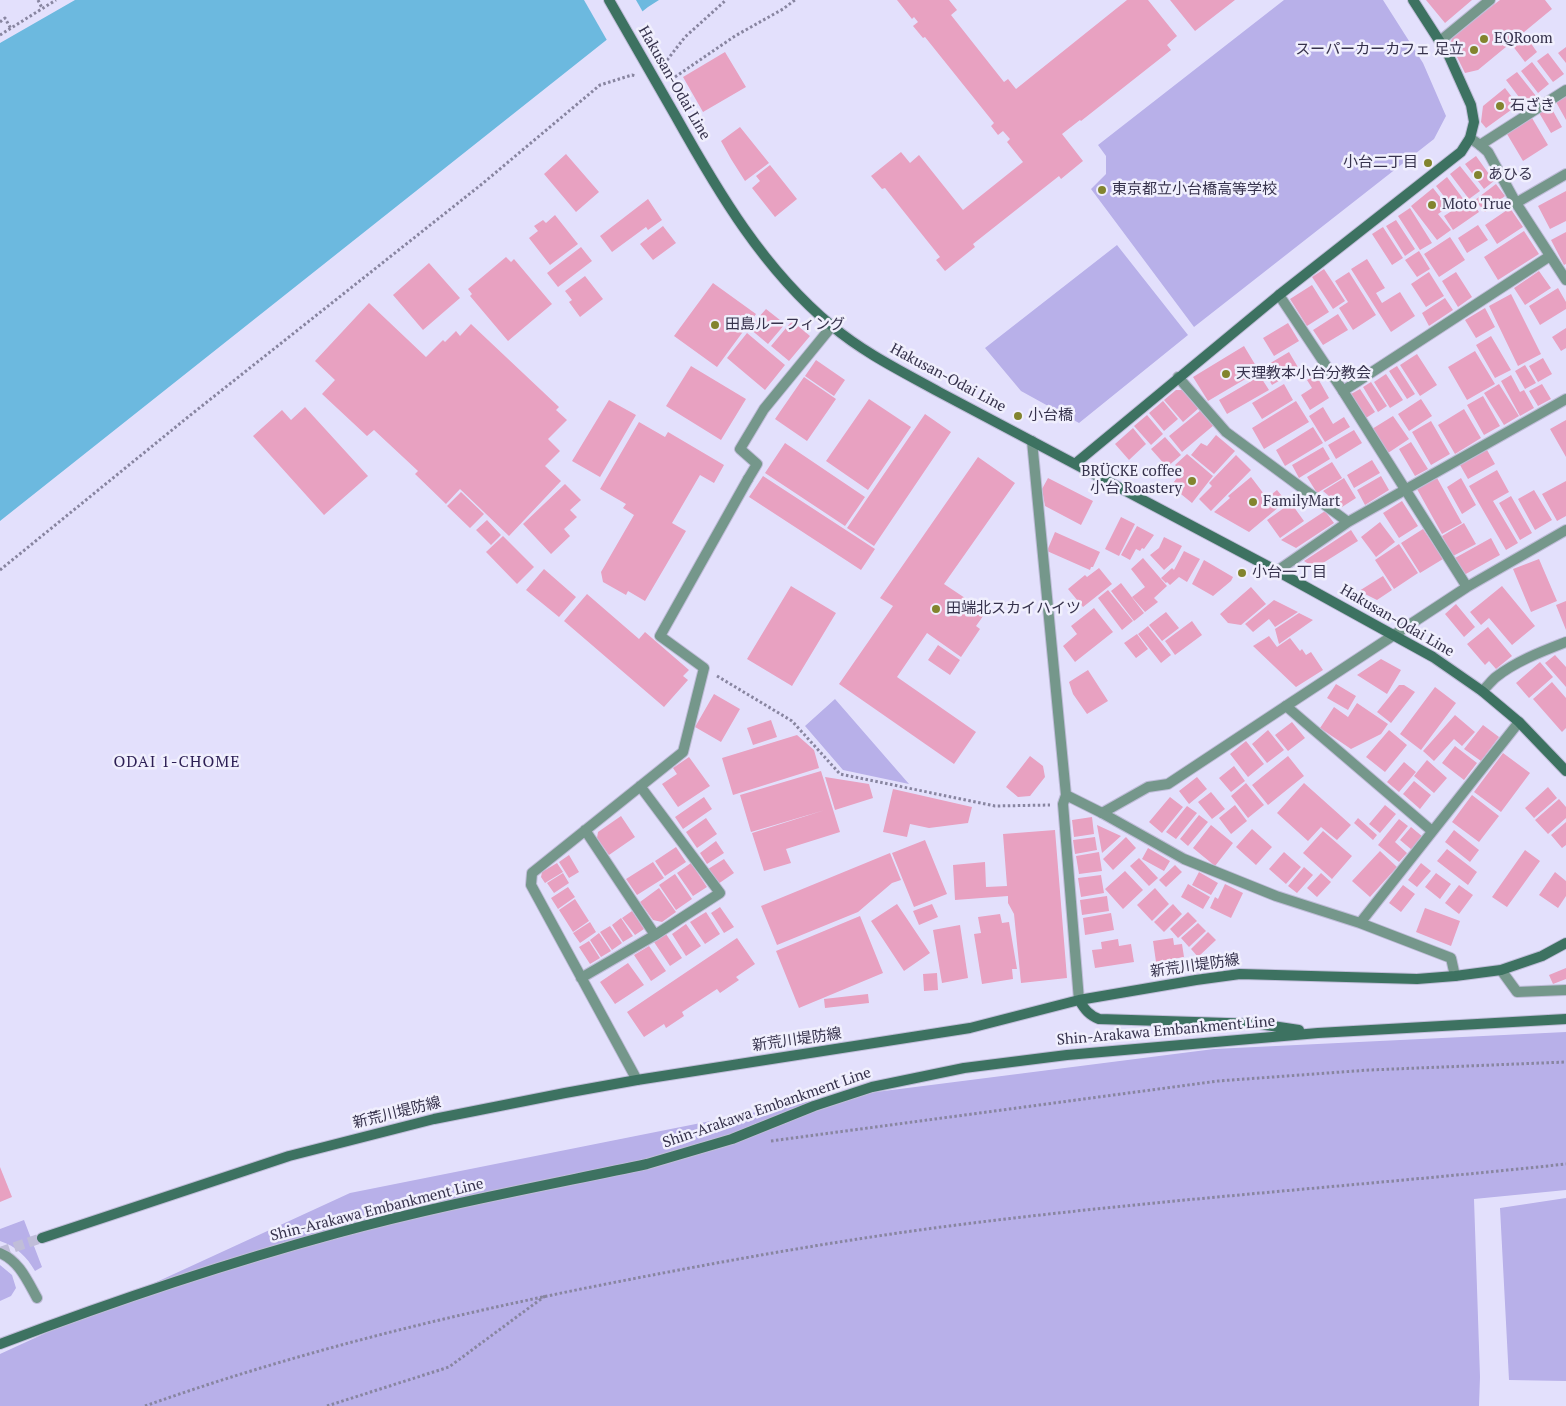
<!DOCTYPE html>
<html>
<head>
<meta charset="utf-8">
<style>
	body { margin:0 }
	canvas { display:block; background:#e3e0fc }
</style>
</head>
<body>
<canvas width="1566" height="1406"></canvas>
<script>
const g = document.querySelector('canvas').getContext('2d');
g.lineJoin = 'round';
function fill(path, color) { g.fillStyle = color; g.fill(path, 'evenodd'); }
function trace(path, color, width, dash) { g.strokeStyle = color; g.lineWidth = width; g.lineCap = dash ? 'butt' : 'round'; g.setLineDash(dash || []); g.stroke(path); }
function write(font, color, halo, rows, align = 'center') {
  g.font = font + ' "PT Serif","Noto Sans JP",serif'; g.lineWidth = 5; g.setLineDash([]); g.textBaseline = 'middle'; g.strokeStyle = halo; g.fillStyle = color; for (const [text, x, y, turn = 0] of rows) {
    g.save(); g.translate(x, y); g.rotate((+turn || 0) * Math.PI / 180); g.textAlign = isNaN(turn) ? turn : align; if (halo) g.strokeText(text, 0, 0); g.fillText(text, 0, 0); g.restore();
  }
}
const green = new Path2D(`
	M1284,0H1383L1423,63L1446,116L1434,139L1194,327L1091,189L1106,174V156L1098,145Z
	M1117,245L1188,335L1079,423L1021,391L985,348Z
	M835,699L909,784L843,770L805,726Z
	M1566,1032V1190L1474,1199L1480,1377L1479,1406H0V1354L350,1193L821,1099L1214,1049Z
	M1566,1198V1381L1509,1380L1500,1208Z
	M24,1220L42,1267L35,1271C27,1257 16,1246 0,1241V1229Z
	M0,1265L12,1275L16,1288L11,1296L0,1301Z`);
const water = new Path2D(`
	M75,0H659L648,7L0,521V43Z`);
const pier = new Path2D(`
	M584,0H636L644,14L608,42Z`);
const building = new Path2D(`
	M897,0H949L957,10L951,15L1004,82L1008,79L1016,89L1127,0H1148L1177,36L1167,45L1171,50L1081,121L1080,120L1062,134L1083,161L1061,179L1059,176L973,244L975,247L945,271L936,260L940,257L885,188L882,189L871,176L901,152L910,163L919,155L963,210L1023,162L1007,142L1010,139L1003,131L998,135L991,126L994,123L925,37L923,38L913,26L918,22L914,17L912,19Z
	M1170,0H1235L1195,31Z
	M1426,0H1472L1445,23Z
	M1500,0H1545L1552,9L1478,70L1465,73L1450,43L1454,35Z
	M1525,35L1537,52L1525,62L1512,45Z
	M1566,47V63L1558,53Z
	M725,52L746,87L703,112L683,77Z
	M1548,53L1564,74L1553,82L1537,61Z
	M1532,62L1549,84L1538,93L1521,71Z
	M1517,72L1536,96L1525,105L1506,80Z
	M1505,88L1518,105L1486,128L1481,122L1483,106Z
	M1566,96V120L1556,102Z
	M1549,104L1562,127L1551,133L1538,111Z
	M1532,118L1548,145L1523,161L1507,134Z
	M740,127L769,163L745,181L731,159L721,141Z
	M566,154L599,192L576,212L544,174Z
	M1476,156L1494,181L1484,189L1465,164Z
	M770,165L797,199L775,217L752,188L760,181L756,176Z
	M1460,166L1480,191L1469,199L1450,174Z
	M1447,177L1464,200L1453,208L1436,186Z
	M1496,184L1505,196L1485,212L1475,200Z
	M1433,188L1448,207L1438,214L1451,230L1437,240L1411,206Z
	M1566,191V221L1550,229L1538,206Z
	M648,199L662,220L648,230L646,227L612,252L600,236Z
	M1470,199L1479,212L1453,230L1444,216Z
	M1410,208L1432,243L1420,250L1398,216Z
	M1510,208L1523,227L1497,244L1485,225Z
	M555,215L578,244L550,265L529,238L538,231L534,226L543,220L546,223Z
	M1396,220L1415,249L1405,256L1386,226Z
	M1478,225L1488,240L1467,253L1458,238Z
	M663,226L676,243L653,260L640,244Z
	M1383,227L1403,258L1392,265L1372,234Z
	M1524,231L1539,254L1498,280L1484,257Z
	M1566,232V264L1564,265L1551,240Z
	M1450,237L1465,260L1439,277L1424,254Z
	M581,247L592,261L558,287L547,273Z
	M1419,251L1430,269L1417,277L1405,260Z
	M506,257L511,262L514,259L552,304L508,341L470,296L472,294L468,289Z
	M1367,259L1385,288L1376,293L1382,303L1400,292L1415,316L1391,332L1351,269Z
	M429,263L460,298L423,330L393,295Z
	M1324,269L1345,301L1333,309L1312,277Z
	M1539,271L1551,288L1525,305L1514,288Z
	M1349,272L1376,315L1353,330L1339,308L1348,302L1335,281Z
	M1429,272L1444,296L1426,307L1411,284Z
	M1456,272L1472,297L1458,307L1442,281Z
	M585,276L603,299L580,317L569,302L572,300L565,291Z
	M713,283L756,314L717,367L674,336Z
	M1312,285L1329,312L1307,326L1290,299Z
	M1558,288L1566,302V309L1540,325L1529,306Z
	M1511,294L1541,354L1518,366L1489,306Z
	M1445,298L1453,310L1429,326L1422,313Z
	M369,303L426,357L443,340L445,342L456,331L460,336L471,324L559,407L556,410L567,420L548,439L560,451L545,466L561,481L509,536L460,489L446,504L415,474L418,471L374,430L367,436L322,394L335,380L315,361Z
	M1485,308L1495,327L1476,338L1465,320Z
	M766,309L785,324L768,344L749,328Z
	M1338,314L1348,330L1323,345L1313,330Z
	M792,321L810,336L789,361L771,346Z
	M1288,323L1299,341L1274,356L1263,338Z
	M1566,328V348L1561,351L1552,337Z
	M747,333L785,365L765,390L727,358Z
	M1491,336L1511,370L1495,378L1476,345Z
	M1244,346L1259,371L1208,401L1193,377Z
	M1475,351L1495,384L1467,400L1448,367Z
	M1289,352L1299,369L1272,385L1262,368Z
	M1417,354L1437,385L1420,396L1400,365Z
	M1543,358L1552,374L1538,382L1529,366Z
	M816,360L845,380L834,396L805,376Z
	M1525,365L1536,383L1525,389L1515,371Z
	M691,366L746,399L721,440L666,406Z
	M1397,366L1415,394L1407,399L1389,371Z
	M1386,374L1403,400L1390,408L1374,382Z
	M1316,375L1329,398L1310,410L1301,395L1312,388L1307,380Z
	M1511,375L1520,392L1524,390L1534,408L1520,416L1501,381Z
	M1260,376L1269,390L1227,414L1219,400Z
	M804,377L836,399L807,441L775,419Z
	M1371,382L1387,406L1378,412L1363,387Z
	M1284,384L1293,400L1262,419L1252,403Z
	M1499,384L1519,416L1504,425L1484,393Z
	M1542,384L1551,399L1538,406L1529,391Z
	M1360,389L1375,412L1366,418L1351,394Z
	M1176,390H1184L1199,408L1183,422L1164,400Z
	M1483,396L1500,426L1484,435L1467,405Z
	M869,399L911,427L868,490L826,461Z
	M1421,399L1432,416L1409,431L1398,414Z
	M609,400L636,415L600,477L572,461Z
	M1163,401L1178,419L1164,431L1149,413Z
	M1296,401L1309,422L1264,449L1252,428Z
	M305,407L368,476L324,515L253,436L282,410L291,420Z
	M1323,407L1333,424L1344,417L1350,427L1325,442L1309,416Z
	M1464,409L1481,438L1455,454L1438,425Z
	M1201,410L1214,425L1182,452L1169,436Z
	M925,414L951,432L874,546L847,528Z
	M1147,415L1163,434L1151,445L1134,426Z
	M1393,416L1409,439L1388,453L1372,429Z
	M1566,420V457L1550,429Z
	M1431,421L1450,454L1431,465L1412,432Z
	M639,422L665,437L668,432L724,465L714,483L700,475L672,523L686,531L645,601L628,591L626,595L603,582L601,572L634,515L623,508L626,504L600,489Z
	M1313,427L1323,443L1285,466L1276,450Z
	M1133,428L1146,444L1129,460L1115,444Z
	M1354,430L1362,443L1336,459L1328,445Z
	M1216,435L1235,451L1214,474L1191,455L1201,443L1207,446Z
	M1165,437L1181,455L1167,467L1151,449Z
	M1411,442L1428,469L1415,476L1399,449Z
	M785,443L865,497L845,526L765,473Z
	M1323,447L1330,459L1299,478L1292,465Z
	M1487,450L1495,464L1468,479L1460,465Z
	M1187,454L1213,476L1192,503L1171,486L1182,471L1175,465Z
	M1236,455L1251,470L1211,511L1199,499L1212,486L1209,483Z
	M978,457L1015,483L944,584L986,612L976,626L980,629L961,657L927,633L897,677L976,732L954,764L839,684L893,606L880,598Z
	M1372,460L1380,473L1354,488L1347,475Z
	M1332,462L1342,478L1317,493L1307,477Z
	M1497,470L1509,492L1493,501L1518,543L1506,550L1469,486Z
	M763,476L875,549L861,570L749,497Z
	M1381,476L1389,490L1365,505L1357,490Z
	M1251,477L1267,498L1277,490L1286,501L1249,532L1214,512L1230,498L1228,496Z
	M1048,478L1093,501L1081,525L1045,506L1042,489Z
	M1344,478L1356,498L1342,507L1323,491Z
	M1437,478L1462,523L1442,534L1417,489Z
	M1461,478L1476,505L1462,514L1447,487Z
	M1566,481V516L1557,521L1542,494Z
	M565,484L581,500L570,510L577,517L564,529L570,536L551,554L523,524Z
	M1534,490L1552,520L1535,530L1518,499Z
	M461,492L484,514L470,528L447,506Z
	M1511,496L1532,533L1520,540L1499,503Z
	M1402,501L1418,526L1399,538L1383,513Z
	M1291,503L1304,521L1280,538L1267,520Z
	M1325,511L1334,523L1296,548L1281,540Z
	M1121,517L1135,524L1119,556L1105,549Z
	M487,520L501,535L491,545L476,530Z
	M1380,522L1395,542L1376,557L1361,537Z
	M1464,523L1476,544L1453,556L1442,536Z
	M1137,526L1154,535L1144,549L1142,548L1140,551L1136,549L1130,560L1121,555Z
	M1423,529L1443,559L1420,573L1401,543Z
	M1351,530L1358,541L1315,568L1304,561Z
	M1055,532L1100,552L1093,567H1091L1090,570L1047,551Z
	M503,536L534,567L517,584L486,552Z
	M1164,537L1182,546L1174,561L1164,570L1150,555L1159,548Z
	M1491,538L1500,555L1464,575L1455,558Z
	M1399,544L1418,573L1394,589L1375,560Z
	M1184,551L1200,559L1187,582L1179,577L1170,585L1167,582L1166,583L1161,578L1172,568L1174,570Z
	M1143,558L1167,586L1154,598L1158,602L1145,612L1132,597L1145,587L1131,569Z
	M1539,559L1557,601L1531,612L1513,569Z
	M1204,560L1233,577L1231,581L1213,596L1192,584Z
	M1099,568L1112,584L1083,607L1068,589L1085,575L1087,577Z
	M544,569L576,597L559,617L526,590Z
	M1383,576L1392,590L1377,600L1359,591Z
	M1121,583L1144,613L1134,621L1111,591Z
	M791,586L836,613L792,686L747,659Z
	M1502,586L1535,626L1512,645L1489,618L1481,625L1470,612Z
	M1251,587L1266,604L1241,625L1228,623L1220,614Z
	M1108,590L1133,621L1122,630L1098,598Z
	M587,594L639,639L645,632L689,670L683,676L688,680L664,707L564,621Z
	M1274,600L1298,612L1275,627L1269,619L1253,632L1245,624Z
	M1566,601V630L1556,605Z
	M1456,604L1475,627L1464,637L1445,614Z
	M1094,608L1113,632L1075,662L1063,646L1077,634L1071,626Z
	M1166,612L1179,628L1162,641L1149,625Z
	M1299,613L1313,620L1279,644L1275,629Z
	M1192,621L1202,635L1175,655L1165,641Z
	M1148,626L1171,655L1161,663L1138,634Z
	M1488,627L1512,656L1496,669L1489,661L1485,665L1467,644Z
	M1137,634L1148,649L1136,658L1124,643Z
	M1269,636L1277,647L1290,638L1300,651L1302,649L1306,655L1311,652L1323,670L1296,687L1253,646Z
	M938,645L960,660L950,675L928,660Z
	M1555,655L1566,667V687L1545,663Z
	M1381,659L1401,670L1387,694L1357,675Z
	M1540,662L1553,677L1529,698L1516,683Z
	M1088,670L1108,701L1087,714L1073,694L1069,682Z
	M1552,682L1566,698V728L1562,732L1533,699Z
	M1336,684L1356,696L1348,710L1327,698Z
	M1399,685H1404L1415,692L1391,723L1377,712Z
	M1435,687L1456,703L1421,750L1400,734Z
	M714,694L740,709L721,742L695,727Z
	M1357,703L1388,724L1381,734L1351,749L1320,728L1334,707L1348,717Z
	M1455,715L1475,732L1462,746L1454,739L1434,761L1423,751Z
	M771,720L777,737L753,745L747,728Z
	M1292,722L1305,738L1288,751L1275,735Z
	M1483,725L1499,737L1481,761L1464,749Z
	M1268,730L1284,750L1267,763L1252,744Z
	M1389,730L1407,745L1385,772L1366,757Z
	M797,735L814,750L819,768L733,795L722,758Z
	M1246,741L1264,764L1248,777L1230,754Z
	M1455,746L1477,763L1464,780L1442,763Z
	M1503,753L1530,773L1501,812L1474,792Z
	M1030,756L1043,766L1045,777L1030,796L1018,797L1006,787Z
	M1288,756L1304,776L1268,805L1252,785Z
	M689,757L710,786L678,807L662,784L677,774L673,768Z
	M1427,760L1447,778L1434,793L1414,776Z
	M1404,762L1416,772L1399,792L1387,782Z
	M1234,766L1245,781L1231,792L1219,778Z
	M821,771L840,832L786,849L791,863L764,871L752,833L825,810L751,832L740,795Z
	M825,777L869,784L873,798L835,810Z
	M1197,777L1207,789L1189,804L1179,791Z
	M1414,781L1431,795L1420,809L1403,794Z
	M1246,783L1264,805L1248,818L1231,796Z
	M1304,783L1351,825L1337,840L1321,827L1308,841L1277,813Z
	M1548,787L1557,798L1534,818L1525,808Z
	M893,789L972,807L968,823L929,828L910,824L907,837L883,832Z
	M1211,792L1225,809L1212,819L1198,802Z
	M1472,795L1499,816L1479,842L1452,822Z
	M704,797L712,809L683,829L675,817Z
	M1170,797L1183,807L1162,833L1149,822Z
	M1559,799L1566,807V818L1548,834L1535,820Z
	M1235,805L1247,821L1231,834L1219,818Z
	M1385,805L1396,814L1380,833L1369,824Z
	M1187,806L1197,813L1176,839L1166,832Z
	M1199,815L1208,822L1188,846L1180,839Z
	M621,816L635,837L609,855L597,838L598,832Z
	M1092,817L1094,834L1074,837L1072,820Z
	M706,818L717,834L697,848L686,832Z
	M1358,818L1377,835L1373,840L1354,823Z
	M1399,819L1408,826L1395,842L1407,853L1399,862L1378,845Z
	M1566,822V845L1562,848L1551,835Z
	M1097,825L1121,836L1102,853Z
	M1211,825L1233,843L1215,866L1193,848Z
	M1411,827L1423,837L1412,850L1400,840Z
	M1252,829L1272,847L1256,865L1236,847Z
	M1055,830L1067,978L1021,983L1014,914L1008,903V896L955,900L953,865L985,862L986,887L1007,886L1003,834Z
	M1454,830L1479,850L1470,862L1445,842Z
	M1323,831L1352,856L1332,879L1303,853Z
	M1095,837L1097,850L1075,854L1073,840Z
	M1126,837L1136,848L1113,870L1103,859Z
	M925,840L947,894L914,907L892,853Z
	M716,841L724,853L707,864L700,853Z
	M676,847L686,862L665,876L655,861Z
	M1148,848L1170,861L1164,871L1142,859Z
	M1447,849L1477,872L1468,885L1437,861Z
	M1525,850L1540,861L1507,907L1492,897Z
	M1380,851L1397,867L1370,897L1352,881Z
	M1099,852L1102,871L1079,874L1076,856Z
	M1284,852L1301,867L1286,884L1269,869Z
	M890,853L901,880L892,883L858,912L777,945L761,906Z
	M569,855L579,872L569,878L559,862Z
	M1139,858L1158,878L1149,886L1130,866Z
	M724,859L734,873L718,884L708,869Z
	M653,862L664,878L637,895L626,879Z
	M557,863L563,872L545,883L541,877L542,872Z
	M691,863L707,887L693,896L677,873Z
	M1421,863L1431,871L1417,887L1408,880Z
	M1175,865L1182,872L1166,887L1159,880Z
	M1304,867L1313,875L1297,893L1288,886Z
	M1125,871L1143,890L1123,909L1105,889Z
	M1199,872L1218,883L1211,895L1192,885Z
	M1555,872L1566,881V896L1558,908L1539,895Z
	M563,873L569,883L554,893L547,883Z
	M1321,873L1331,882L1317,897L1307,888Z
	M1436,873L1451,884L1440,899L1425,887Z
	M675,874L692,899L676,910L659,885Z
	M1101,875L1104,893L1081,897L1078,878Z
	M1188,884L1210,897L1203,909L1181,897Z
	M1225,884L1243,893L1231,918L1210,908L1215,897L1218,899Z
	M1403,885L1415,894L1401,912L1389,903Z
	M1459,885L1473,895L1459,914L1445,903Z
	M568,887L575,897L558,909L551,898Z
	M659,888L676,912L662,922L653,920L640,902Z
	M1155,888L1169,904L1152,921L1137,905Z
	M1107,896L1109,911L1082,915L1080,900Z
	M575,899L589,921L573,932L559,910Z
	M897,904L930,953L904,971L871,921Z
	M932,904L938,917L919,925L913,911Z
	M1173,904L1182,914L1164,932L1154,922Z
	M720,907L734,927L724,933L711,913Z
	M1425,908L1460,921L1451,946L1416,932Z
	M632,911L644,929L635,935L622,918Z
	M706,912L720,934L705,944L690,922Z
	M1188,912L1197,921L1178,938L1170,929Z
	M1111,913L1114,930L1085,935L1083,918Z
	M1000,914L1002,923L1009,922L1017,969H1012L1013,979L982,984L974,934L981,933L978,917Z
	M860,916L883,973L799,1008L776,951Z
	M621,918L633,936L623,942L612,925Z
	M590,922L596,932L580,943L573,933Z
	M1198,923L1206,931L1189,947L1181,938Z
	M686,924L701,946L686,956L672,934Z
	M960,925L968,978L942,983L933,930Z
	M610,926L622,943L612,950L600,932Z
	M1208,932L1216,940L1198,957L1191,949Z
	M599,933L611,951L601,957L590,940Z
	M666,934L682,958L670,966L654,942Z
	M737,938L755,964L736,977L739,980L720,993L717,989L682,1012L684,1016L666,1028L664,1024L644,1037L627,1012Z
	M1173,938L1174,945L1182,944L1184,957L1156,962L1153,941Z
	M1118,939L1119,946L1131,944L1134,962L1095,968L1092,950L1102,949L1101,942Z
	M589,941L600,958L590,964L579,947Z
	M649,946L666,971L651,981L634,955Z
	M628,963L644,985L615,1004L600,982Z
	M1566,968V979L1553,984L1549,975Z
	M937,973L938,990L924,991L923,974Z
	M868,994L869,1003L825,1008L824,999Z
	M0,1167L12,1197L0,1202Z`);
const secondaryTunnel = new Path2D(`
	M0,1252L42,1238`);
const path = new Path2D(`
	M38,0L42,8
	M0,22L5,18L11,29
	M0,35L56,0
	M664,64L685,37L726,0
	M675,77L735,36L783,9L795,0
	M0,570L188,417L482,184L600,85L632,75L636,76
	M717,676L792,721L840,774L995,806L1050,805
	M771,1141L1218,1081L1369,1070L1566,1062
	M145,1406C305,1349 470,1310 637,1278C751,1256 865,1236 981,1222C1175,1198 1371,1185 1566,1164
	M327,1406L449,1367L545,1296`);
const lane = new Path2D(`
	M1440,41L1490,0
	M1480,145L1566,90
	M1178,377L1226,432L1348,522
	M1343,391L1550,256
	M1277,571L1348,522L1566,399
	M1482,691C1487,687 1491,681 1496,677C1516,661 1543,651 1566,642
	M1102,813L1148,787L1168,784L1286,706
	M585,830L655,935
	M1501,970L1517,992L1566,990
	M581,978L655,935L720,893L640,786
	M637,1080L531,885L532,873L683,752L704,668L660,636L748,479`);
const street = new Path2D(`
	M1470,138L1480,145L1488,152L1516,203L1566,280
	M1516,203L1566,174
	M1279,295L1343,391L1467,587
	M1032,441L1066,795L1063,804L1079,1000
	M748,479L757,464L740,449L764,409L832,326
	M1066,795L1102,813L1184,859L1276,896L1360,923L1451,958L1455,976
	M1432,831L1286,706L1467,587L1566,530
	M1360,923L1519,722
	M0,1253C19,1261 27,1280 37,1298`);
const secondary = new Path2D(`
	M609,0C631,38 653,77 675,115C718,192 764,270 832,326C864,353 903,372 939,392L1277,571L1433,657L1482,691L1519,722L1566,771
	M1076,463L1279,295L1461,152L1470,138L1474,122L1471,105L1449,56L1413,0
	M1079,1000C1085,1010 1089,1015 1099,1019L1259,1024L1299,1030
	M42,1238L289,1156L434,1119L565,1093L637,1080L970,1028L1079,1000L1196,980L1240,974L1417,979L1455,976L1501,970L1542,956L1566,943
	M0,1344C111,1302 223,1264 337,1233C439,1205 543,1186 647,1164L732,1139L814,1106L872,1087L964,1068L1067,1055L1318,1033L1566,1019`);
const markers = [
	[1484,39,5,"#82842e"],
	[1474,50,5,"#82842e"],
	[1500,106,5,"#82842e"],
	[1428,163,5,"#82842e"],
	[1478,175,5,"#82842e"],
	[1102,190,5,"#82842e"],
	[1432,205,5,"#82842e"],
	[715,325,5,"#82842e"],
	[1226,374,5,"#82842e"],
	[1018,416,5,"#82842e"],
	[1192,481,5,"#82842e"],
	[1253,502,5,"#82842e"],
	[1242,573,5,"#82842e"],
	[936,609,5,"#82842e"]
];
const poiNames = [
	["EQRoom",1494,39],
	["スーパーカーカフェ 足立",1464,50,"right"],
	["石ざき",1510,106],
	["小台二丁目",1418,163,"right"],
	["あひる",1488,175],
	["東京都立小台橋高等学校",1112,190],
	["Moto True",1442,205],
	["田島ルーフィング",725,325],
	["天理教本小台分教会",1236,374],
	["小台橋",1028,416],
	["BRÜCKE coffee",1182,472,"right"],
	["小台 Roastery",1182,489,"right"],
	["FamilyMart",1263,502],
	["小台一丁目",1252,573],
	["田端北スカイハイツ",946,609]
];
const streetNames = [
	["Hakusan-Odai Line",674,83,60],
	["Hakusan-Odai Line",948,378,28],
	["Hakusan-Odai Line",1397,621,30],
	["新荒川堤防線",1195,966,-8],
	["Shin-Arakawa Embankment Line",1166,1031,-5],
	["新荒川堤防線",797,1040,-8],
	["Shin-Arakawa Embankment Line",767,1108,-19],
	["新荒川堤防線",397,1113,-14],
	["Shin-Arakawa Embankment Line",377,1210,-14]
];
const neighbourhoodNames = [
	["ODAI 1-CHOME",177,762]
];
fill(green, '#b8b0e9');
fill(water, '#6cb9df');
fill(pier, '#e3e0fc');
fill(building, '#e8a1c1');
trace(secondaryTunnel, '#c0bdd9', 10, [10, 5]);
trace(lane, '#c0bdd9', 12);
trace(street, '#c0bdd9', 12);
trace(secondary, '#c0bdd9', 12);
trace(path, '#8885a0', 3, [2.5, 2.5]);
trace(lane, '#75978b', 10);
trace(street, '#75978b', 10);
trace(secondary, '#3d7261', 10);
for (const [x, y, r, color] of markers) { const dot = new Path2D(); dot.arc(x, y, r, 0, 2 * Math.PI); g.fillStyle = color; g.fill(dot); trace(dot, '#f0effd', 2); }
write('15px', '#36324c', '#f0effd', poiNames, 'left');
write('15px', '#36324c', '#f0effd', streetNames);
g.letterSpacing = '1px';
write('16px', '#2c1e54', '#f0effd', neighbourhoodNames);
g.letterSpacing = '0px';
</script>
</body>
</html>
